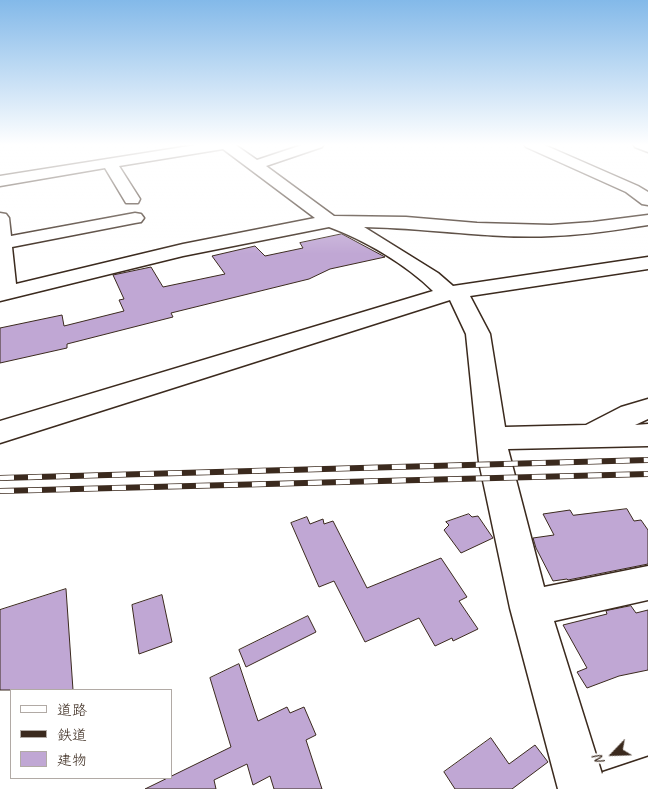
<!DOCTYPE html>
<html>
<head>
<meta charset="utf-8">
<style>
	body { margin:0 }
	#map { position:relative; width:648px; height:789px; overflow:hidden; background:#fff; font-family:Caveat,"Klee One",sans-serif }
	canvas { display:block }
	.legend { position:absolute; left:10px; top:689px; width:162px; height:90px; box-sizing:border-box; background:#fff; border:1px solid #b1aaa5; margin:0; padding:6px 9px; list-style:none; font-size:15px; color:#3b2a1e }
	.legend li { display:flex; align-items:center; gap:10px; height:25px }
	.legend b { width:25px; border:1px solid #b1aaa5 }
	.north { position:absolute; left:588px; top:729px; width:50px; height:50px; -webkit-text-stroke:4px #fff; paint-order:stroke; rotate:246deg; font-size:14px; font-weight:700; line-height:20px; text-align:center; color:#3b2a1e }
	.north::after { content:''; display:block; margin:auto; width:18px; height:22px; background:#3b2a1e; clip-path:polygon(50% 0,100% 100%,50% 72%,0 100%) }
</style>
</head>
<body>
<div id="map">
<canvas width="648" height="789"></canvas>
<ul class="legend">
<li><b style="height:6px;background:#fff"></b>道路</li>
<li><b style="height:6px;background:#3b2a1e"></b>鉄道</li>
<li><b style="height:14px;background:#c0a7d4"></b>建物</li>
</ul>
<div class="north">N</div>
</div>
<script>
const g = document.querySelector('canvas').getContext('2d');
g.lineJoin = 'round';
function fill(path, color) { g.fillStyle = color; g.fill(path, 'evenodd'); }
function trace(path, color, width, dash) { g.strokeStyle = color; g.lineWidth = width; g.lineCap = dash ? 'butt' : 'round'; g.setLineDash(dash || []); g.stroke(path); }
const building = new Path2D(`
	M342,234L385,257L330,269L309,279L171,313L173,317L67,344V348L0,363V328L62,315L64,326L124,311L119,300L124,299L113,275L151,267L163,287L225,274L212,256L255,246L265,256L303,248L300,243Z
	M627,509L634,521L641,520L648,530V564L568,580L567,579L553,581L536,548L533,538L554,535L543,514L570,510L573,515Z
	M469,514L472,517L478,516L493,538L461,553L444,530L449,525L446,522Z
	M307,517L310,524L323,519L324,524L333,521L367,588L441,558L467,597L459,601L478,629L453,641L452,638L435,646L419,618L365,642L334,581L319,587L291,523Z
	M66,589L73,690H0V610Z
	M162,595L172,642L139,654L132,605Z
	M631,606L636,613L648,610V670L619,676L587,688L577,672L587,668L563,625L607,614L606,611Z
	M308,616L316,632L246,667L239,650Z
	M239,664L258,721L287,707L290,713L304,707L316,735L306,740L322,789H274L270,776L253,785L247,764L214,780L216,789H145L231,747L210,678Z
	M491,738L509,764L535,745L548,762L512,789H455L444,772Z`);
const minor = new Path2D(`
	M202,144H234L257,160L305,144H324L322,147L266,166L334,216L406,217L477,223L551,225L593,222L648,215V225C616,230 585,235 552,236C490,239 427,228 364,227L438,273L453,286L648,257V269L470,296L490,334L505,427L586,425L621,407L648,399V419L635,425L648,424V446L508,449L544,587L648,566V600L554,621L602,774L603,772L648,757V789H558L510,608L479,462L466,334L450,300L0,443V421L433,291C407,265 363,239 329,227L183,256L0,301V213L6,214L9,218L11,236L135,213L141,214L144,218L141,222L135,223L12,247L16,284L183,244L315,218L223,149L119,166L140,199L138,203H126L105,168L0,186V176Z
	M524,144H542L638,186L648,192V205L642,204L626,192L526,147Z`);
const major = new Path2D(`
	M633,144H648V152L635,147Z`);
const rail = new Path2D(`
	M0,478L648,460
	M0,491L648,474`);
fill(building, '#c0a7d4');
trace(building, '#3b2a1e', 1);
trace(minor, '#3b2a1e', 3);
trace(major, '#3b2a1e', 3);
fill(minor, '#fff');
fill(major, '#fff');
trace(rail, '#3b2a1e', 6);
trace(rail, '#fff', 4.5, [14]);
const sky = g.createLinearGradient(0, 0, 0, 254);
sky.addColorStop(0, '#83b9e9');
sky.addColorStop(0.57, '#fff');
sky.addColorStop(1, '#ffffff00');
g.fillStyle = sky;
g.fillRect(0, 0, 648, 254);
</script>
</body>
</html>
